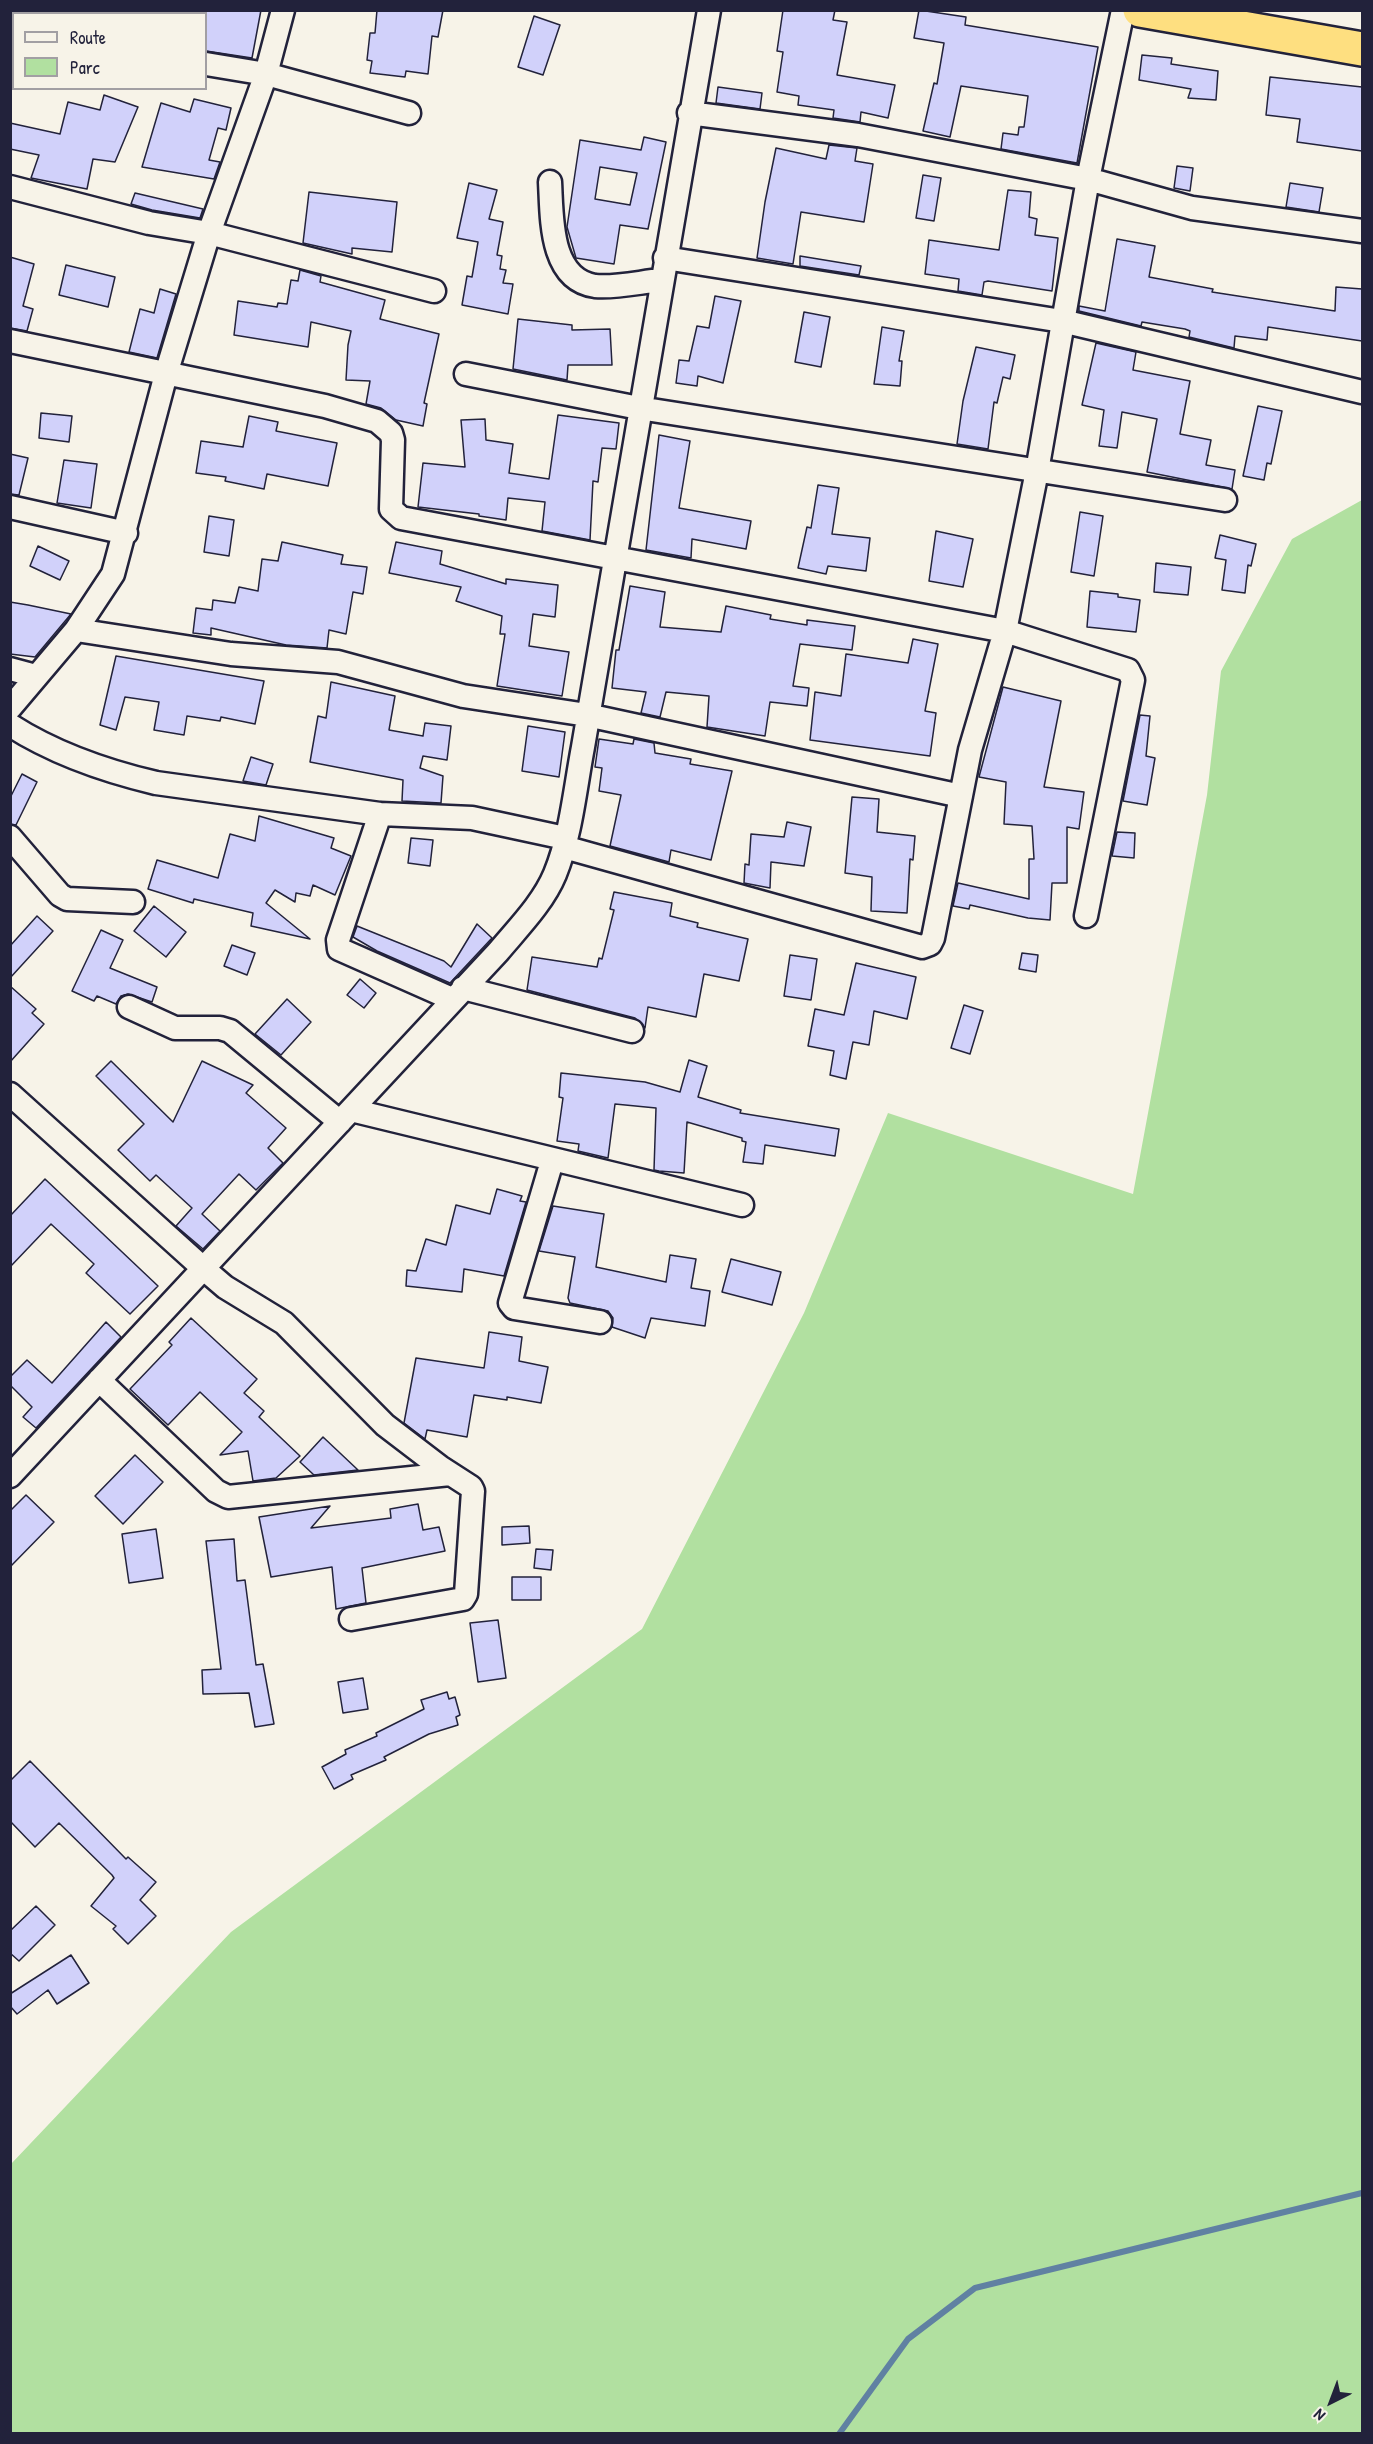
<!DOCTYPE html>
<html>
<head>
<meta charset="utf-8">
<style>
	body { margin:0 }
	#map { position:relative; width:1373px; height:2444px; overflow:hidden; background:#f7f3e8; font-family:"Patrick Hand",sans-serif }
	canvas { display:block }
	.frame { position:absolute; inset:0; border:12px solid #22223b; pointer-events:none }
	.legend { position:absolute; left:12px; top:12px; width:195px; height:78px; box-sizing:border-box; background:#f7f3e8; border:2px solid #a29fa3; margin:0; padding:8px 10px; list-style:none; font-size:18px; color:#22223b }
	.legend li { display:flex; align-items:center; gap:12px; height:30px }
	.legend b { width:30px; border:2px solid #a29fa3 }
	.north { position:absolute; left:1301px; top:2372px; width:60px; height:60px; -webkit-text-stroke:4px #f7f3e8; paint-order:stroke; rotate:222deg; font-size:16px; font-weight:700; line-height:24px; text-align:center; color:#22223b }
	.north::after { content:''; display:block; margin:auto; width:21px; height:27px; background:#22223b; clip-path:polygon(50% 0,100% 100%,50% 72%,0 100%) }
</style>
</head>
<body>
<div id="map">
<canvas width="1373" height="2444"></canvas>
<div class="frame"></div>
<ul class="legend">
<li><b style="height:8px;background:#f7f3e8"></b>Route</li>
<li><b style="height:16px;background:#b1e0a0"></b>Parc</li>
</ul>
<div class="north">N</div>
</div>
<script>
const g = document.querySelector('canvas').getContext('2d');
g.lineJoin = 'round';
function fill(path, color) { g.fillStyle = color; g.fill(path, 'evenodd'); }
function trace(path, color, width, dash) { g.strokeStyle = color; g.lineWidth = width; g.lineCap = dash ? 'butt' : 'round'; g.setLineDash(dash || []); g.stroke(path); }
const green = new Path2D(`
	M1362,500V2433H11V2164L231,1932L642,1629L804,1313L888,1113L1133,1194L1207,795L1221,671L1292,539Z`);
const stream = new Path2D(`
	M839,2434L908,2339L975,2288L1362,2193`);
const building = new Path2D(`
	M206,10H261L252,58L206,51Z
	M377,10H443L438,37L432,36L428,74L406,71L405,77L370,73L372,61L367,60L370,33H375Z
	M783,10H835L833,20L847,22L837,75L895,85L888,118L861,112L860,122L833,118L834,110L798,105L799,96L777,92L783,52L777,51Z
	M919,10L966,17L965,25L1098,47L1077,163L1001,149L1003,133L1018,135L1019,127H1024L1028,96L961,86L950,137L923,131L934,83L937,84L944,43L914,38Z
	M534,16L560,25L543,75L518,67Z
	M1142,55L1172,58L1171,64L1218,71L1216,100L1188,98L1191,89L1139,80Z
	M1270,77L1362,87V151L1297,142L1300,119L1266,115Z
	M718,87L762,93L760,109L716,103Z
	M104,95L138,107L115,162L93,159L87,189L31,178L39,155L10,149V123L60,134L68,102L100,110Z
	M194,99L231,108L226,130L218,128L209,160L220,162L214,179L142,167L161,103L190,112Z
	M644,137L666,142L648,229L620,225L614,264L576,258L567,227L580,140L641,150ZM600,167L637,173L630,205L595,199Z
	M829,145L857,148L855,161L873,164L864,222L801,212L793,264L757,258L765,202L776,148L826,159Z
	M1177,166L1193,168L1190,191L1174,188Z
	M923,175L941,178L934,221L916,218Z
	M469,183L497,190L489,219L503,222L497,255L502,256L500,269L506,270L503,283L513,284L508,314L462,305L467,276L472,277L478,242L457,238Z
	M1290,183L1323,188L1319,212L1286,207Z
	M1008,190L1031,192L1029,217L1037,219L1035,235L1058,238L1052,291L988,281L984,282L982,295L958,291L959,279L925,274L929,240L999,250Z
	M309,192L397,202L392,252L352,248V254L303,243Z
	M135,193L203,209L200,218L152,210L131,204Z
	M1117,239L1155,246L1149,277L1213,289L1212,292L1335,311L1336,287L1362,289V341L1268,327L1267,340L1235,336L1234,348L1189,337L1190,331L1185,329L1142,322L1141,326L1079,311V306L1105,311Z
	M800,256L861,266L859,275L800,266Z
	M10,257L34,264L23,306L33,309L27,331L10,328Z
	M66,265L115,277L108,307L59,295Z
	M300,270L321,276L320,282L385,300L380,319L439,334L424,403L427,404L423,426L396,420L381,408L366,404L370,381L346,380L348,345L351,331L311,322L308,347L234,335L238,301L277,307L278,303L287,304L291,280L298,281Z
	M160,289L176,294L157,358L129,352L140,309L154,313Z
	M715,296L741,301L723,383L698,376L697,386L676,383L679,360L689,361L697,326L709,328Z
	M804,312L830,317L821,367L795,362Z
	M518,319L572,325V330L610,329L612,365H568L567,380L513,369Z
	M882,327L904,331L899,361H902L900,386L874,384Z
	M1096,343L1136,352L1133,370L1190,381L1180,434L1211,440L1206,465L1235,470L1232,489L1147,472L1157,419L1122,412L1117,448L1099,446L1104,410L1082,405Z
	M976,347L1015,355L1010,379L1003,377L997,403L994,402L988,449L957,444L963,401Z
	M1258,406L1282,411L1271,464L1267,463L1264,480L1243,476Z
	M41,413L72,416L69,442L39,438Z
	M558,415L619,423L616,449L602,448L598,482L593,481L590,540L542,531L545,502L508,498L506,520L479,516V514L418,507L423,463L465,467L461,420L485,419L486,440L513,444L509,473L549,479Z
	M249,416L278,422L276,431L337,443L328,486L267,474L264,489L225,481L226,477L196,473L201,441L243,447Z
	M659,435L690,441L679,508L751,521L746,549L692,539L691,558L646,550Z
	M10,454L28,458L19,495L10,494Z
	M64,460L97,464L91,508L57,503Z
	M818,485L839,488L832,534L870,538L866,571L828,566L826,574L798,568L807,527L811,528Z
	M1080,512L1103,516L1094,576L1071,572Z
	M209,516L234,520L229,556L204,552Z
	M936,531L973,539L963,587L929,581Z
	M1220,535L1256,544L1251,566L1248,565L1245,593L1222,590L1226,560L1215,558Z
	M282,542L343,555L341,564L367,567L363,594L353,592L346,634L329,630L327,648L286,645L211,628V635L193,633L196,608L212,610L213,600L235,603L239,587L258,591L262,559L278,561Z
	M396,542L442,551L440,564L506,584V579L558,585L555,617L533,614L529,646L569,652L562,696L497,686L505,634H500L502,616L456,601L461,587L389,573Z
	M38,546L69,561L60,580L30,566Z
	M1156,563L1191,567L1188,595L1154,592Z
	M630,586L665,592L660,627L721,632L726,606L771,615L770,619L807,625V620L855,626L852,650L800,644L793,686L809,688L807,706L770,702L765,736L707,727L709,696L666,692L660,717L641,713L646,692L612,688L616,650H619Z
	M1090,591L1118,594V597L1140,600L1136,632L1087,627Z
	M10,602L28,605L71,614L35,657L10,654Z
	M913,639L938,644L925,711L936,713L930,756L810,740L815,692L841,696L846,654L908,663Z
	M116,656L264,681L255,724L221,717L220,721L187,716L184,735L154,730L159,702L125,697L116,730L100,725Z
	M331,682L395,696L389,730L423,736L425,723L451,726L447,760L423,756L420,768L443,776L441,803L402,801L403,780L310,762L318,716L326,718Z
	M1003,687L1061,701L1044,787L1084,792L1079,829L1067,827V883H1052L1050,920L1028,918L970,905L969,909L953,906L958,883L1029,899V859H1034L1032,826L1004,824L1006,782L979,777Z
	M1140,715L1150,716L1146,756L1155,758L1147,805L1123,801Z
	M528,726L565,732L559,777L522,771Z
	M599,739L633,744L634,739L654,743L655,753L691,759L690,764L732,771L711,860L671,850L669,862L610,846L621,795L599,791L602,768L595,767Z
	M251,757L273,764L266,785L243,781Z
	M22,774L37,782L16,825L10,824V798Z
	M852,797L879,799L877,832L915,836L913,860L910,859L907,913L871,911L872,877L845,873Z
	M259,816L334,838L331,848L351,856L335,895L313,885L310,896L296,893L295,902L275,890L266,903L310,939L251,926L253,913L194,899L193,903L148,889L157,860L218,878L230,834L255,841Z
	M787,822L811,827L804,866L771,862L770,888L744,883L745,864L749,865L751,834L784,837Z
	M1117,832L1135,833L1134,858L1112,856Z
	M411,838L433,840L430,866L408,863Z
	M614,892L672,903L670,916L698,923L697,927L748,939L739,981L704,974L696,1017L648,1007L645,1028L635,1018L527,990L532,957L597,967L599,958L602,959L614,910L610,909Z
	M154,906L186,932L166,957L134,931Z
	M37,916L53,931L10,978V946Z
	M477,924L492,938L450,983L377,951L353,937L357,926L444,961L451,967Z
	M101,930L123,940L110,968L157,987L152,1002L128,994L121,996L116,1004L97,996L94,1001L72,991Z
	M232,945L255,953L247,975L224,966Z
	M1022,953L1038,955L1036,972L1019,969Z
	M790,955L817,959L811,1000L784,996Z
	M856,963L916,977L907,1019L874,1011L869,1045L853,1042L846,1079L830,1075L834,1051L808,1046L815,1009L844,1015Z
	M360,979L376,993L364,1008L347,995Z
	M10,986L36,1009L32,1013L44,1024L10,1062Z
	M287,999L311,1022L281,1055L255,1034Z
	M964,1005L983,1011L970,1054L951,1048Z
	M689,1060L707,1066L698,1097L741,1110L740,1113L839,1129L835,1156L765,1145L763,1164L743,1162L746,1142L742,1141V1138L687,1122L684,1173L659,1171L654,1170L656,1108L615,1104L608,1158L578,1151L579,1144L557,1141L563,1098L559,1097L561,1073L645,1082L680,1092Z
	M111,1061L173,1122L202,1061L253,1085L246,1093L286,1128L268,1148L283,1163L256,1190L239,1174L202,1214L220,1231L203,1249L176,1226L192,1208L156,1175L150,1181L118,1150L144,1124L96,1076Z
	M45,1179L158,1286L130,1314L86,1273L94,1264L51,1224L10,1267V1216Z
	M497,1189L522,1196L520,1201L526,1202L504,1276L464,1269L462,1292L406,1286L407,1270L416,1271L426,1239L446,1245L456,1205L490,1214Z
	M553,1206L604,1214L596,1267L666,1282L670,1255L696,1259L691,1288L710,1291L705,1326L651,1318L645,1338L612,1327L613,1318L608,1311L570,1303L568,1298L575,1257L539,1251Z
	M731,1259L781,1272L772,1305L722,1292Z
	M191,1318L257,1379L244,1393L264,1411L259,1417L300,1456L276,1478L253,1481L248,1451L220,1455L242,1432L200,1392L168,1425L130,1389L172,1345L169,1342Z
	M106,1322L121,1337L36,1428L23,1417L32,1407L10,1385V1377L27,1360L52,1383Z
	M489,1332L522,1337L519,1361L548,1367L541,1403L507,1397V1400L474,1395L467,1437L427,1430L425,1439L404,1423L416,1358L484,1368Z
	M323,1437L358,1470L314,1475L300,1462Z
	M135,1455L163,1482L123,1524L95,1496Z
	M26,1495L54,1522L10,1567V1511Z
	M418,1504L423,1530L439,1527L445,1551L362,1568L366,1603L336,1609L332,1567L271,1577L259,1517L330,1506L311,1528L391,1518L390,1509Z
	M529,1526L530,1543L502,1545V1527Z
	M156,1529L163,1578L129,1583L122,1534Z
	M234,1539L237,1581L245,1580L256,1665L263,1664L274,1724L255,1727L249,1693L203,1694L202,1670L221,1669L206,1541Z
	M536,1549L553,1550L551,1570L534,1568Z
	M512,1577H541V1600H512Z
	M498,1620L506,1678L478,1682L470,1623Z
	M363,1678L368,1709L343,1713L338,1682Z
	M447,1692L449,1699L455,1697L460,1715L456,1717L458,1725L429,1734L384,1757L386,1760L351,1775L353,1779L334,1789L322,1767L346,1754L345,1750L377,1736L376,1733L424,1709L421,1700Z
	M30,1761L126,1859L128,1857L156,1882L140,1900L156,1916L128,1944L113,1929L116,1926L91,1906L114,1878L112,1875L59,1823L35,1847L10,1821V1781Z
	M36,1906L55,1925L19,1961L10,1953V1931Z
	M71,1955L89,1983L57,2004L48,1990L17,2014L10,2006V1994Z`);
const minor = new Path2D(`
	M10,29H14
	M206,64L266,74L409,113
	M689,113L858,135L1088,179L1192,208L1362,231
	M550,182C552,216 549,279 595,286C616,288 640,282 661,280
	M10,187L149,223L209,233L434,291
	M665,258L1062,321L1362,392
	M10,341L325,406L377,421L391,433L393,440L391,509L401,518L1005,631L1128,670L1133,680L1086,916
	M466,374L639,408L1225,500
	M10,507L126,533
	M76,630L231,654L338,662L463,696L587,715L961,796
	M10,669L36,676
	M10,708L76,630L113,574L166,374L209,233L266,74L283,10
	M10,725C55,754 105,771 156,783L380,814L472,818L565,838
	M380,814L338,940L339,949L452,999
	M10,837L60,895L67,899L133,902
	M564,847L922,947L930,944L933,938L970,750L1005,631L1037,471L1088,179L1123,10
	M463,988L632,1031
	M129,1007L175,1028H220L230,1031L340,1122
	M10,1094L204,1269L225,1287L284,1323L385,1425L440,1467L471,1487L473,1491L466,1594L463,1599L351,1619
	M351,1110L742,1205
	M552,1161L510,1303L514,1308L600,1322
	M99,1380L216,1491L228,1497L450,1474
	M10,1476L498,952C518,928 543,903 555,874C571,835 575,789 583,747L709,10`);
const trunk = new Path2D(`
	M1140,10L1362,49`);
fill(green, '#b1e0a0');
trace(stream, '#6081a2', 6);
fill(building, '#d1d1fa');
trace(building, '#22223b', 1.5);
trace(minor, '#22223b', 27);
trace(trunk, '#22223b', 38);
trace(minor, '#f7f3e8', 22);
trace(trunk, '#fedf80', 33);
</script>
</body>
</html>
